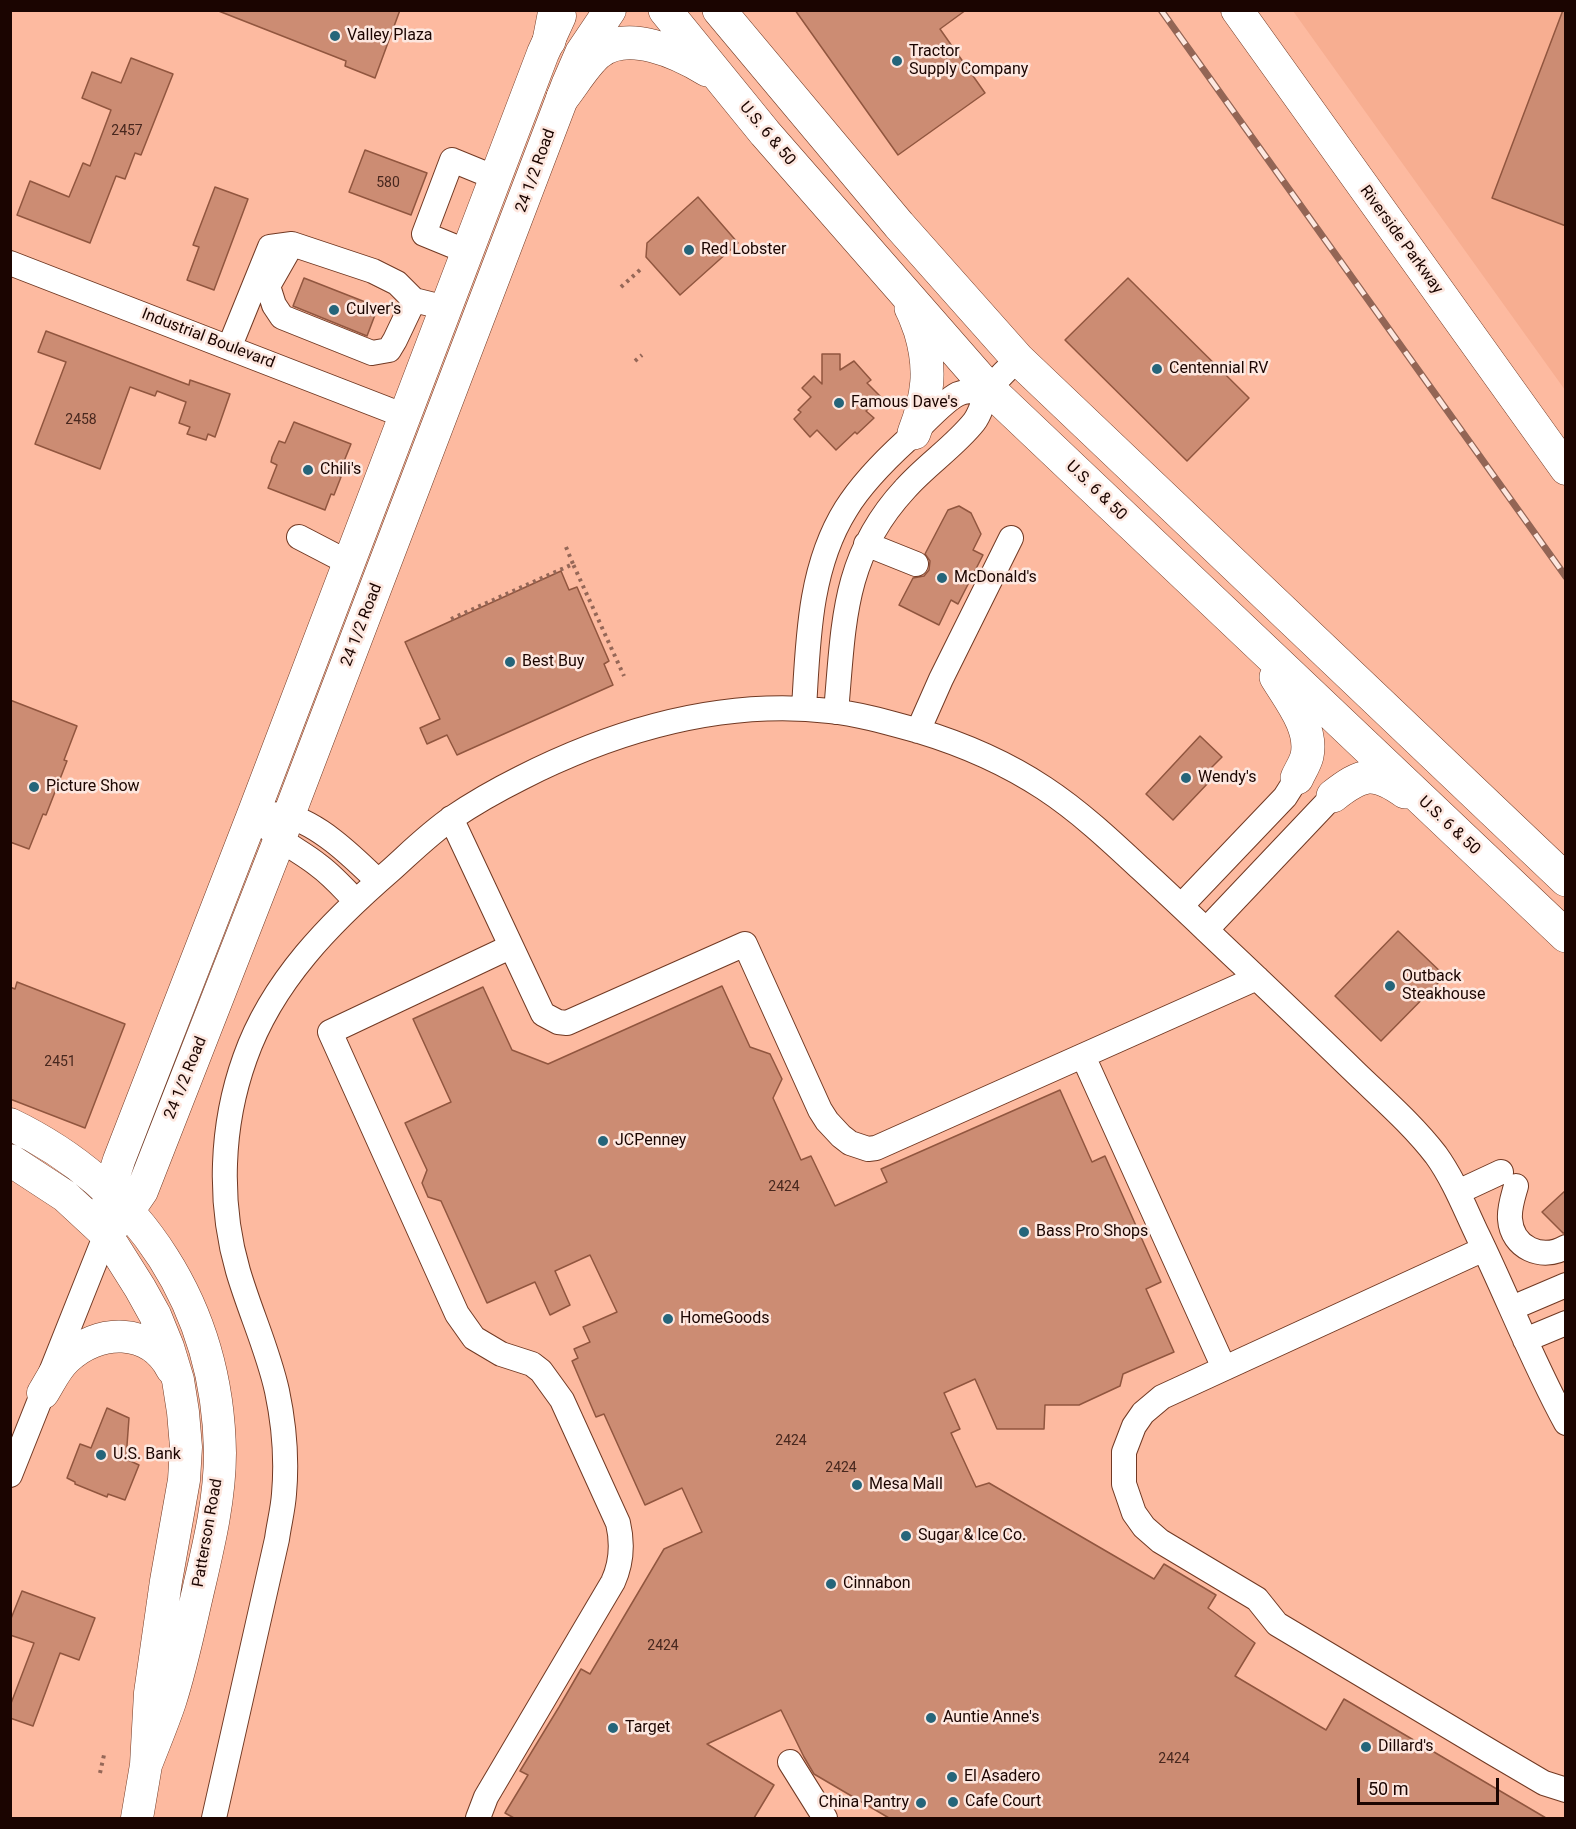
<!DOCTYPE html>
<html>
<head>
<meta charset="utf-8">
<style>
	body { margin:0 }
	#map { position:relative; width:1576px; height:1829px; overflow:hidden; background:#fdbaa0; font-family:Roboto,sans-serif }
	canvas { display:block }
	.frame { position:absolute; inset:0; border:12px solid #1b0501; pointer-events:none }
	.scale { position:absolute; left:1357px; top:1778px; width:142px; height:27px; box-sizing:border-box; border:3px solid #1b0501; border-top:0; padding-left:8px; font-size:18px; line-height:21px; white-space:nowrap; color:#1b0501; -webkit-text-stroke:4px #fde7df; paint-order:stroke }
</style>
</head>
<body>
<div id="map">
<canvas width="1576" height="1829"></canvas>
<div class="frame"></div>
<div class="scale">50 m</div>
</div>
<script>
const g = document.querySelector('canvas').getContext('2d');
g.lineJoin = 'round';
function fill(path, color) { g.fillStyle = color; g.fill(path, 'evenodd'); }
function trace(path, color, width, dash) { g.strokeStyle = color; g.lineWidth = width; g.lineCap = dash ? 'butt' : 'round'; g.setLineDash(dash || []); g.stroke(path); }
function write(font, color, halo, rows, align = 'center') {
  g.font = font + ' Roboto,sans-serif'; g.lineWidth = 5; g.setLineDash([]); g.textBaseline = 'middle'; g.strokeStyle = halo; g.fillStyle = color; for (const [text, x, y, turn = 0] of rows) {
    g.save(); g.translate(x, y); g.rotate((+turn || 0) * Math.PI / 180); g.textAlign = isNaN(turn) ? turn : align; if (halo) g.strokeText(text, 0, 0); g.fillText(text, 0, 0); g.restore();
  }
}
const built = new Path2D(`
	M1293,11H1565V390Z`);
const building = new Path2D(`
	M216,10H400L375,78L345,66L346,61Z
	M795,10H966L940,29L985,93L898,155Z
	M1563,10H1566V226L1492,198Z
	M131,58L173,74L141,155L135,153L125,179L116,176L90,243L17,215L30,181L69,197L83,163L90,166L111,110L82,98L92,72L121,83Z
	M365,150L427,173L411,215L349,192Z
	M215,187L248,199L214,290L187,280L199,247L193,245Z
	M698,197L738,243L680,295L646,257L647,243Z
	M304,278L378,307L367,336L293,306Z
	M1128,278L1249,398L1187,461L1065,340Z
	M46,331L189,385L190,380L230,394L215,437L208,434L206,440L187,434L190,427L179,423L186,402L157,391L155,396L130,387L100,469L35,444L66,362L38,352Z
	M822,354H840V370L854,361L871,380L867,383L881,397L866,411L874,418L857,434L855,432L836,450L817,430L810,437L794,419L801,412L798,410L811,397L802,388L814,376L822,384Z
	M294,422L351,444L338,476L341,477L334,495L331,494L325,510L268,488L277,465L271,462L272,457L279,441L285,443Z
	M959,506L971,513L981,534L973,550L983,555L958,604L951,600L939,625L899,605L913,578L924,576L929,570L930,561L925,554L948,510Z
	M561,571L569,590L577,587L609,661L604,664L613,685L457,755L447,735L427,744L420,728L440,719L405,642Z
	M10,700L77,726L64,760L67,761L46,815L43,814L29,849L10,842Z
	M1200,736L1222,757L1202,777L1208,783L1173,820L1146,794Z
	M1398,931L1445,976L1381,1041L1335,996Z
	M17,982L125,1024L85,1128L10,1099V987L15,989Z
	M722,986L750,1047L770,1054L782,1079L773,1098L801,1160L811,1156L835,1206L887,1182L881,1169L1060,1090L1092,1162L1105,1156L1161,1282L1146,1289L1174,1352L1123,1374L1120,1386L1079,1405H1045L1044,1429H997L975,1379L944,1393L960,1429L951,1433L976,1487L989,1483L1154,1579L1164,1564L1216,1595L1208,1608L1255,1643L1235,1676L1326,1730L1344,1699L1546,1818H889L814,1774L804,1757L781,1710L707,1744L774,1785L754,1818H514L505,1813L528,1775L520,1771L559,1707L581,1669L590,1674L664,1549L702,1532L682,1488L645,1505L604,1414L596,1417L572,1361L578,1358L574,1349L590,1342L583,1327L617,1312L590,1255L555,1271L570,1305L550,1315L535,1282L487,1303L441,1201L428,1197L422,1183L427,1170L405,1123L451,1102L413,1019L483,987L512,1050L548,1064Z
	M1566,1190V1233H1563L1542,1212Z
	M107,1408L129,1418L126,1459L139,1465L125,1500L108,1494L107,1497L75,1484V1482L67,1478L80,1444L91,1448Z
	M22,1591L95,1618L79,1660L60,1653L33,1726L10,1718V1706L34,1643L10,1635V1621Z`);
const path = new Path2D(`
	M621,287L642,268
	M635,361L642,355
	M566,547L573,564
	M451,619L573,564L624,676
	M100,1773L104,1755`);
const minor = new Path2D(`
	M468,252L424,234L452,160L496,178
	M10,263L405,416
	M414,300L395,340L389,350L372,353L282,317L274,305L268,286L292,244L373,271L397,283L414,300L446,308
	M229,348L270,247L292,244
	M299,537L349,563
	M866,544L916,564
	M804,709C808,641 809,568 846,509C862,483 884,461 907,440C918,429 945,400 958,394C967,390 980,390 989,389
	M836,712C844,624 842,557 905,489C926,465 954,447 974,422C982,412 983,398 990,389C997,378 1009,368 1018,359
	M918,731L941,679L1011,538
	M254,812C265,814 277,814 287,816C320,824 354,858 378,881
	M451,818L543,1014L558,1022L567,1023L745,944L820,1110L827,1121L841,1136L850,1143L868,1149L876,1148L1257,978
	M269,829C283,844 302,852 318,865C332,875 344,889 356,901
	M1181,906L1285,797L1297,778
	M1206,930L1333,796
	M1083,1056L1224,1368
	M1516,1186C1513,1197 1509,1208 1510,1219C1512,1248 1542,1261 1566,1247
	M1458,1192L1501,1172
	M1484,1249L1162,1397L1143,1413L1134,1426L1124,1452V1484L1134,1513L1144,1527L1160,1541L1257,1599L1277,1624L1493,1753L1544,1783L1566,1790
	M1512,1308L1566,1285
	M1525,1340L1566,1323
	M10,1475L106,1234
	M790,1762L825,1818
	M214,1818L277,1539C279,1524 283,1509 284,1494C287,1460 284,1424 277,1391C268,1350 250,1312 238,1271C218,1202 221,1125 245,1058C272,981 331,922 391,870C411,852 430,833 452,818C474,803 497,790 521,778C616,730 723,699 830,711C860,714 890,723 919,731C962,744 1006,763 1044,788C1079,811 1110,840 1140,868C1174,899 1207,931 1240,962C1279,999 1318,1036 1356,1073C1383,1099 1413,1125 1436,1155C1454,1180 1465,1209 1478,1236C1508,1298 1533,1363 1566,1423
	M478,1818L486,1797L613,1582C622,1562 623,1544 618,1523L562,1400L541,1371L532,1364L501,1354L474,1338L457,1314L330,1032L510,947`);
const major = new Path2D(`
	M1237,10L1566,469
	M10,1124C141,1187 218,1308 220,1453C220,1498 209,1544 199,1587C190,1625 182,1665 170,1702C163,1723 154,1744 146,1765
	M10,1160L65,1196L106,1234L140,1288L155,1315L168,1347L178,1380L183,1412L186,1447L184,1480L166,1581L150,1693L146,1765L137,1818
	M106,1234L129,1210L142,1191L279,841L568,83L581,53L610,10
	M106,1234L109,1191L119,1160L254,812L543,53L560,16
	M43,1393C50,1382 56,1368 66,1359C98,1328 150,1327 172,1369`);
const highway = new Path2D(`
	M665,10L765,133L989,389L1566,936
	M719,10L899,225L1018,359L1566,880
	M549,41L555,10
	M563,97C574,83 585,64 598,53C628,29 679,53 707,70
	M911,308C915,315 917,323 920,330C932,369 928,397 914,433
	M1276,677C1290,700 1313,728 1307,756C1305,764 1300,771 1297,778
	M1333,796C1362,773 1374,770 1405,792`);
const rail = new Path2D(`
	M1161,10L1566,577`);
const markers = [
	[335,36,6,"#25657a"],
	[897,61,6,"#25657a"],
	[689,250,6,"#25657a"],
	[334,310,6,"#25657a"],
	[1157,369,6,"#25657a"],
	[839,403,6,"#25657a"],
	[308,470,6,"#25657a"],
	[942,578,6,"#25657a"],
	[510,662,6,"#25657a"],
	[1186,778,6,"#25657a"],
	[34,787,6,"#25657a"],
	[1390,986,6,"#25657a"],
	[603,1141,6,"#25657a"],
	[1024,1232,6,"#25657a"],
	[668,1319,6,"#25657a"],
	[101,1455,6,"#25657a"],
	[857,1485,6,"#25657a"],
	[906,1536,6,"#25657a"],
	[831,1584,6,"#25657a"],
	[931,1718,6,"#25657a"],
	[613,1728,6,"#25657a"],
	[1366,1747,6,"#25657a"],
	[952,1777,6,"#25657a"],
	[953,1802,6,"#25657a"],
	[921,1803,6,"#25657a"]
];
const numberNames = [
	["2457",127,131],
	["580",388,183],
	["2458",81,420],
	["2451",60,1062],
	["2424",784,1187],
	["2424",791,1441],
	["2424",841,1468],
	["2424",663,1646],
	["2424",1174,1759]
];
const poiNames = [
	["Valley Plaza",347,36],
	["Tractor",909,52],
	["Supply Company",909,70],
	["Red Lobster",701,250],
	["Culver's",346,310],
	["Centennial RV",1169,369],
	["Famous Dave's",851,403],
	["Chili's",320,470],
	["McDonald's",954,578],
	["Best Buy",522,662],
	["Wendy's",1198,778],
	["Picture Show",46,787],
	["Outback",1402,977],
	["Steakhouse",1402,995],
	["JCPenney",615,1141],
	["Bass Pro Shops",1036,1232],
	["HomeGoods",680,1319],
	["U.S. Bank",113,1455],
	["Mesa Mall",869,1485],
	["Sugar & Ice Co.",918,1536],
	["Cinnabon",843,1584],
	["Auntie Anne's",943,1718],
	["Target",625,1728],
	["Dillard's",1378,1747],
	["El Asadero",964,1777],
	["Cafe Court",965,1802],
	["China Pantry",909,1803,"right"]
];
const streetNames = [
	["U.S. 6 & 50",767,134,50],
	["24 1/2 Road",536,171,-70],
	["Riverside Parkway",1401,240,54],
	["Industrial Boulevard",208,339,21],
	["U.S. 6 & 50",1096,491,44],
	["24 1/2 Road",362,625,-69],
	["U.S. 6 & 50",1449,826,43],
	["24 1/2 Road",186,1078,-68],
	["Patterson Road",208,1533,-80]
];
fill(built, '#f7ae91');
fill(building, '#cc8c73');
trace(building, '#91563f', 1.5);
trace(minor, '#713923', 26);
trace(major, '#713923', 33);
trace(highway, '#713923', 34);
trace(path, '#956757', 4, [3, 4.5]);
trace(minor, '#fff', 24);
trace(major, '#fff', 32);
trace(highway, '#fff', 33);
trace(rail, '#936555', 7);
trace(rail, '#fde7df', 4.5, [14]);
for (const [x, y, r, color] of markers) { const dot = new Path2D(); dot.arc(x, y, r, 0, 2 * Math.PI); g.fillStyle = color; g.fill(dot); trace(dot, '#fde7df', 2); }
write('14px', '#47271e', null, numberNames);
write('16px', '#1b0501', '#fde7df', poiNames, 'left');
write('16px', '#1b0501', '#fde7df', streetNames);
</script>
</body>
</html>
